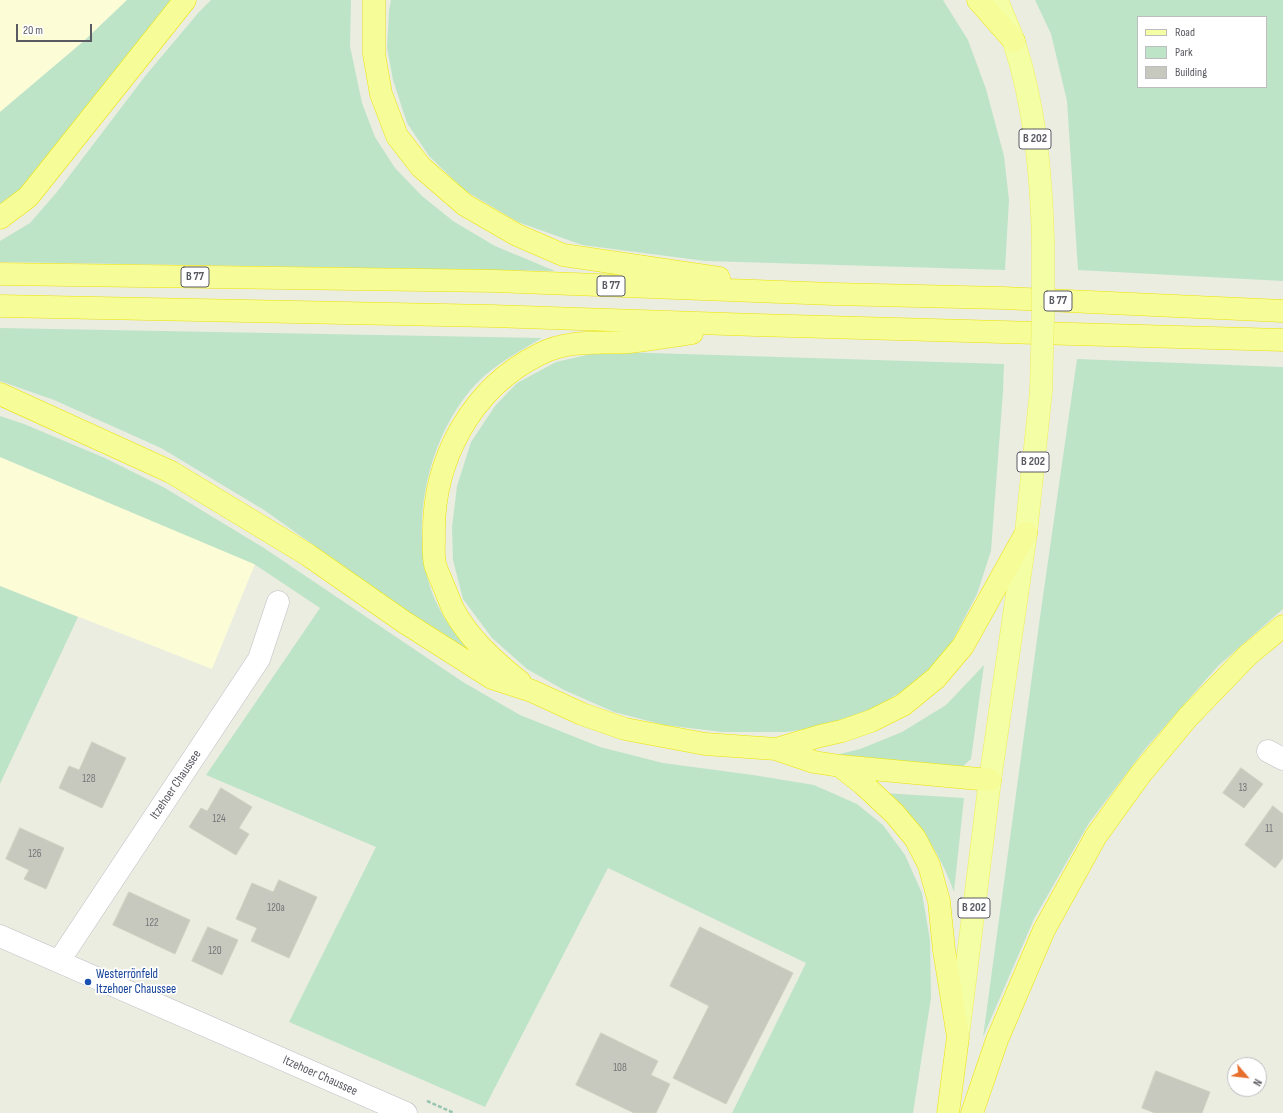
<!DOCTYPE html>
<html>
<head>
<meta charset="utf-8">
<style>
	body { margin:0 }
	#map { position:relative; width:1283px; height:1113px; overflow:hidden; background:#ecede1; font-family:"Sofia Sans Condensed",sans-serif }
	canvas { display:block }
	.legend { position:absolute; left:1137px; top:16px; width:130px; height:72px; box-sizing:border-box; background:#fff; border:1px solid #bdbdc0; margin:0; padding:5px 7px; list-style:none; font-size:12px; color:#5a5b62 }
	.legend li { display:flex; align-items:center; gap:8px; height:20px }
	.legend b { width:20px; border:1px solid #bdbdc0 }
	.north { position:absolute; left:1227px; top:1057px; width:40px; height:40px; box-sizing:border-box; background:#fff; border:1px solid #bdbdc0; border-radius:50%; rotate:118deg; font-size:11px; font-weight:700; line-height:16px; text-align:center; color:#5a5b62 }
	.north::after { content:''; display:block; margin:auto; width:14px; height:18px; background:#e76f2d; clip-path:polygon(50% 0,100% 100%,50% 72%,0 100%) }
	.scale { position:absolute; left:16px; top:24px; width:76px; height:18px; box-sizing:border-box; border:2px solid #5a5b62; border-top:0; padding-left:5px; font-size:12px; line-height:14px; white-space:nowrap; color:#5a5b62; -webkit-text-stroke:3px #fff; paint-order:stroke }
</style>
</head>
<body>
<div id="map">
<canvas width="1283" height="1113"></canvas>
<ul class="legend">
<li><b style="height:5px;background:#f4fea5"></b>Road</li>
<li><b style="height:11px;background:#bee4c8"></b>Park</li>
<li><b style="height:11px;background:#c7c8be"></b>Building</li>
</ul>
<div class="north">N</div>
<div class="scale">20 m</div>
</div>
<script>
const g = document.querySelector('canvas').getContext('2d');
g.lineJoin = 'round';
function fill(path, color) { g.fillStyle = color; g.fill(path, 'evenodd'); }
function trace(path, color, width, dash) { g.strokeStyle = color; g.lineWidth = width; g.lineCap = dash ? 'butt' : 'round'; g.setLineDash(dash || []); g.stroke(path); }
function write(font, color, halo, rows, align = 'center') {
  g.font = font + ' "Sofia Sans Condensed",sans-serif'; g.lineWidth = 3.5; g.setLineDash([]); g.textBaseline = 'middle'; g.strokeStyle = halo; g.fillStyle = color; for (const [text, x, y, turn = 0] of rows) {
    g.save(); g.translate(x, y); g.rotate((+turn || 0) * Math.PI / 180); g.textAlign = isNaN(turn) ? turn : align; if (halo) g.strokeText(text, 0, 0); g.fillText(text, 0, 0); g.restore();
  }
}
const commercial = new Path2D(`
	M0,0H127L85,40L0,112Z
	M0,457L255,564L212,669L0,586Z`);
const green = new Path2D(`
	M127,0H171L151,25L32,182L0,209V112L85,40Z
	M211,0H351L350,46L362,103L375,137L395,168L422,196L453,221L495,246L555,271L0,262V241L30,223L57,192L146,75L199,12Z
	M391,0H943L968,40L986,89L1004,156L1009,200L1005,270L705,261L582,245L518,222L464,190L429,156L407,123L393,80L387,48L389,10Z
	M1035,0H1283V281L1078,270L1067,101L1051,34ZM1138,17H1266V87H1138Z
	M0,328L542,338C518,352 494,365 475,385C425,440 406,536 437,604C447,626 464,644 480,663L264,510L161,448L54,400L0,381Z
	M620,352L1004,364L1003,392L991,551L977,594L951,644L938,662L917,682L880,705L827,726L786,732H722L664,725L614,712L564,690L527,669L492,638L463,599L453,560L452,527L457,486L471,442L495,406L517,383L556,362L591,354Z
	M1077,359L1283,367V609L1218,666L1145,749L1089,823L1034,919L983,1037L1040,617Z
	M0,416L24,424L105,458L165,488L264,548L463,682L520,715L600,747L663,763L753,775L814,785L857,804L883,825L905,855L922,893L930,940L931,998L913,1113H732L806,963L608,868L485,1107L289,1022L376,847L206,775L320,608L254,564L0,457Z
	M0,586L78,617L0,784Z
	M984,665L971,759L960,769L824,758L860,749L902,732L946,705Z
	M883,793L964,798L954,892C944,864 930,839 911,817C903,808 892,801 883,793Z`);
const building = new Path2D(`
	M92,742L126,758L102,808L59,788L69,766L79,770Z
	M1241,768L1263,784L1244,808L1223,793Z
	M221,788L252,807L239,828L249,834L236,855L189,827L201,808L207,811Z
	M1273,806L1283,814V858L1275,868L1245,845Z
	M20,828L64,848L46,889L24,879L29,870L6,859Z
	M279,880L317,897L289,958L251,941L257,928L236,919L252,883L273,892Z
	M129,892L190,920L175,954L113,925Z
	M208,927L238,940L222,975L192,961Z
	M700,927L793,973L726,1104L673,1078L709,1006L670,986Z
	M601,1033L658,1061L651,1075L670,1084L656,1113H634L576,1085Z
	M1156,1071L1210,1092L1202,1113H1155L1142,1108Z`);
const path = new Path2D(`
	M427,1101L454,1113`);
const minor = new Path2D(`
	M1268,751L1283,759
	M59,961L259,659L278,602`);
const tertiary = new Path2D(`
	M0,936L406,1113`);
const primary = new Path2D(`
	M997,0C1002,14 1009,28 1014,42C1035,106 1041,173 1043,240
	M959,1028L990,780L1026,533L1041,391`);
const trunk = new Path2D(`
	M374,0V54L381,94L397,136L421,167L465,205L517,235L563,255L719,278
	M978,0L1014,41
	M0,218L28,197L185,0
	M0,274L494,281L833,294L1003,298L1283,311
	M0,306L492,316L756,325L1283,340
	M0,394L171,472L308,555L404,622L492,678L532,691L582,714L625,729L705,744L776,749L814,762L840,766L990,780
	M520,682C494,661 469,639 453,609C450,602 447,594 444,587C441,579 437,572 435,564C433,556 434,545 434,537C432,461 471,388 540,354C570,339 598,344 629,342C650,340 671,336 692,333
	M776,749L820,736L842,731L871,721L903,705L936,678L963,646L1026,533
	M840,766L863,784L894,813L915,838L929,865L939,901L944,950L958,1037L948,1113
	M972,1113L997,1040L1044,930L1096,836L1140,775L1188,717L1248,655L1283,626`);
const primaryBridge = new Path2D(`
	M1041,391L1043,316V240`);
const markers = [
	[88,982,4,"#1a4fb4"]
];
const numberNames = [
	["128",89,779],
	["13",1243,788],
	["124",219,819],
	["11",1269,829],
	["126",35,854],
	["120a",276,908],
	["122",152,923],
	["120",215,951],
	["108",620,1068]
];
const shields = [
	[1035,139,32],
	[195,277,28],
	[611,286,28],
	[1058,301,28],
	[1033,462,32],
	[974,908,32]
];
const shieldNames = [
	["B 202",1035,139],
	["B 77",195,277],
	["B 77",611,286],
	["B 77",1058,301],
	["B 202",1033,462],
	["B 202",974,908]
];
const streetNames = [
	["Itzehoer Chaussee",176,785,-56],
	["Itzehoer Chaussee",320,1076,24]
];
const transitNames = [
	["Westerrönfeld",96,975],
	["Itzehoer Chaussee",96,990]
];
fill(commercial, '#fcfdd6');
fill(green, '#bee4c8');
fill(building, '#c7c8be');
trace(building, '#d1d1c0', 1);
trace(minor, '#bcbdc3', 23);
trace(tertiary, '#bcbdc3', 23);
trace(primary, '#efee58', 23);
trace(trunk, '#ebe303', 23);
trace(path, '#97c5b0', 2.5, [4, 2]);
trace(minor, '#fff', 22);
trace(tertiary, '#fff', 22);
trace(primary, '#f4fea5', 22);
trace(trunk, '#f6fc98', 22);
trace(primaryBridge, '#efee58', 23, []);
trace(primaryBridge, '#f4fea5', 22);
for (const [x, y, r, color] of markers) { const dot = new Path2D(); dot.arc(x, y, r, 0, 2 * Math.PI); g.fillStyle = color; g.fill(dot); trace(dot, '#fff', 1.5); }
write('11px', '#757679', null, numberNames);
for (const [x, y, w] of shields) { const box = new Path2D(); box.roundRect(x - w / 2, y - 10, w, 20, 3); g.fillStyle = '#fff'; g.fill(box); trace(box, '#5a5b62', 1); }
write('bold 12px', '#5a5b62', null, shieldNames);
write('13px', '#5a5b62', '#fff', streetNames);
write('13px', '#164399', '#fff', transitNames, 'left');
</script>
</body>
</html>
